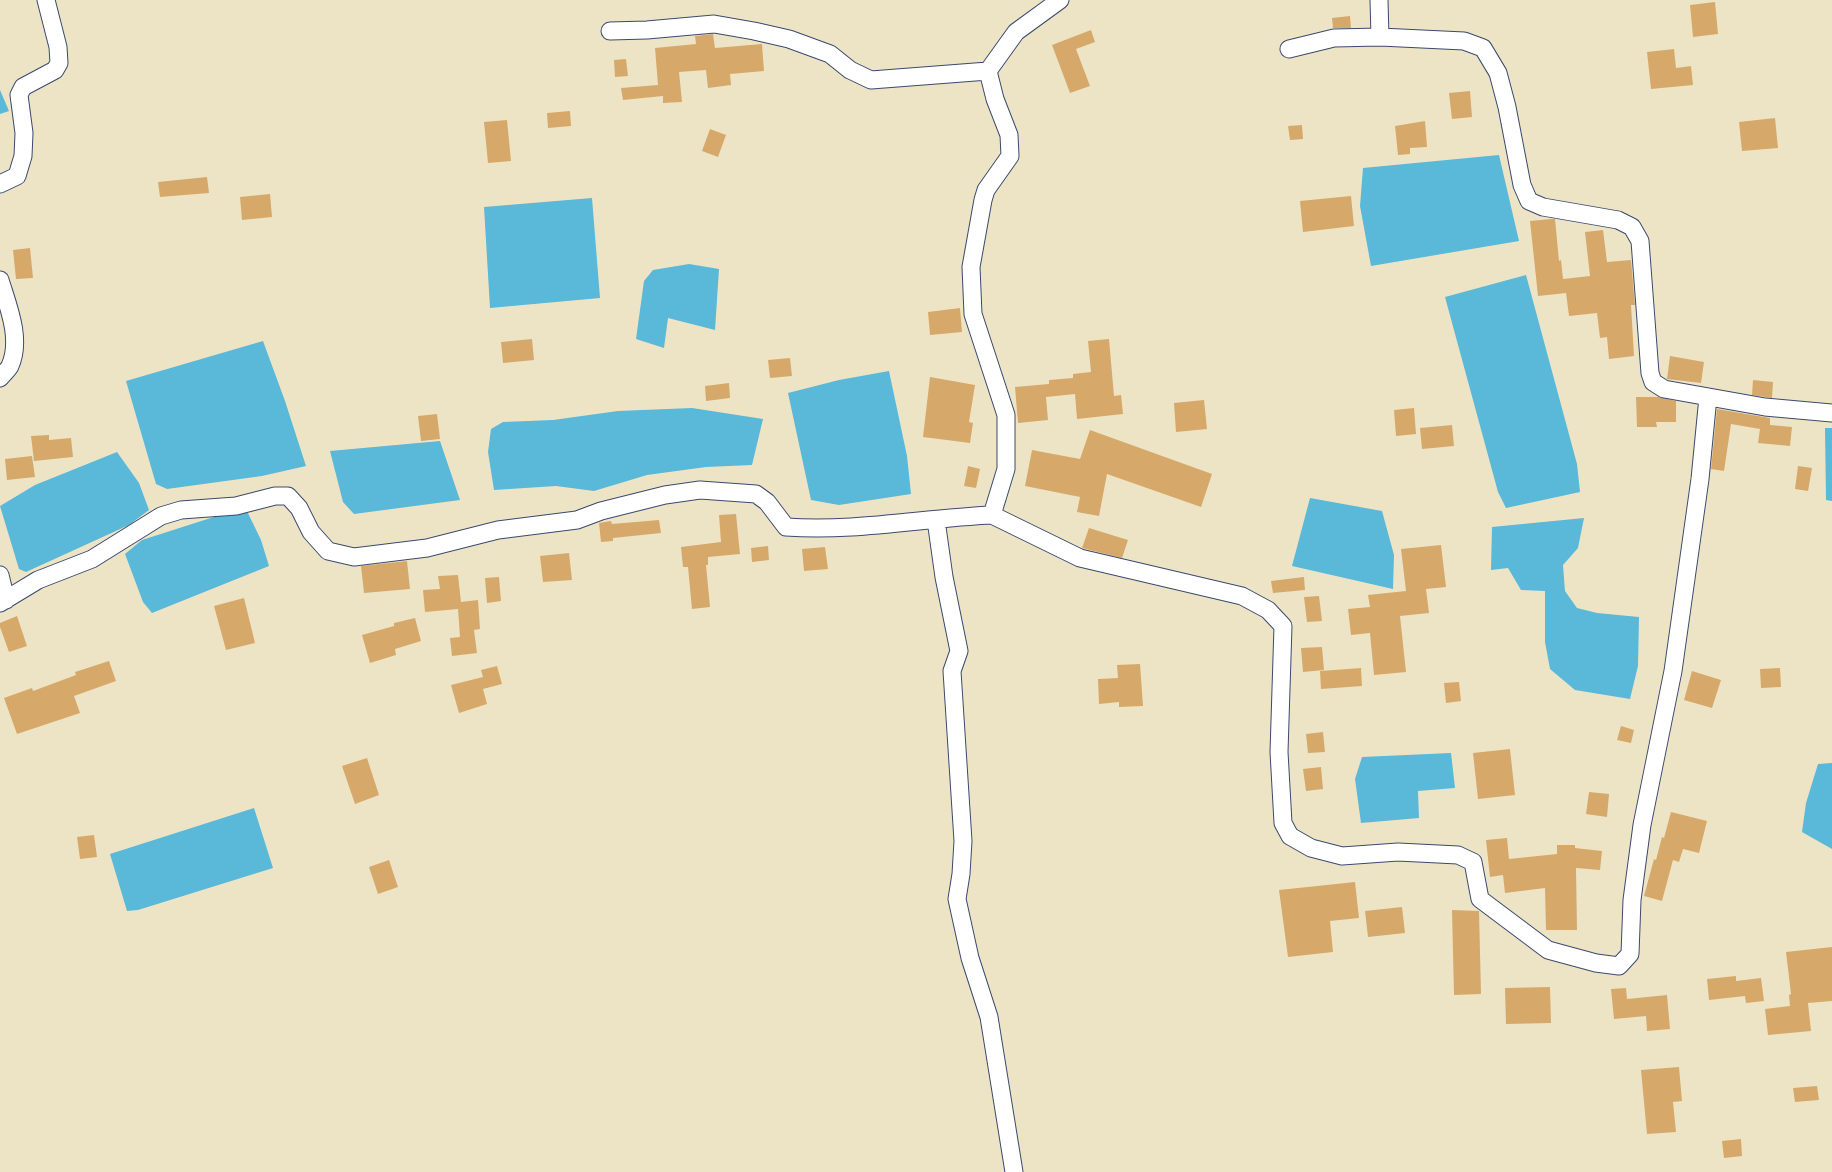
<!DOCTYPE html>
<html>
<head>
<meta charset="utf-8">
<style>
	body { margin:0 }
	canvas { display:block; background:#ede4c6 }
</style>
</head>
<body>
<canvas width="1832" height="1172"></canvas>
<script>
const g = document.querySelector('canvas').getContext('2d');
g.lineJoin = 'round';
function fill(path, color) { g.fillStyle = color; g.fill(path, 'evenodd'); }
function trace(path, color, width, dash) { g.strokeStyle = color; g.lineWidth = width; g.lineCap = dash ? 'butt' : 'round'; g.setLineDash(dash || []); g.stroke(path); }
const water = new Path2D(`
	M0,90L9,111L0,114Z
	M1499,155L1519,241L1371,266L1360,206L1363,168Z
	M592,198L600,298L490,308L484,207Z
	M689,264L719,269L715,330L668,318L664,348L636,339L644,281L653,270Z
	M1526,275L1577,464L1580,492L1506,508L1498,492L1445,297Z
	M263,341L285,401L306,466L262,476L167,489L156,484L126,381Z
	M889,371L907,456L911,494L839,505L811,500L788,393L839,380Z
	M692,408L763,419L752,465L706,467L647,475L594,491L556,486L494,490L488,452L491,429L503,422L553,420L618,411Z
	M1825,428H1832V501L1826,500Z
	M440,441L460,500L354,514L343,502L330,451Z
	M117,452L139,483L149,510L129,525L26,572L19,569L0,506L35,485Z
	M1310,498L1382,511L1394,555L1393,589L1292,566Z
	M245,507L261,540L269,566L152,613L143,602L125,554L142,540Z
	M1584,518L1578,548L1563,565L1565,591L1577,608L1597,613L1639,617L1638,666L1630,699L1575,690L1550,669L1545,642V591L1521,590L1508,568L1491,570L1492,527Z
	M1451,753L1455,788L1418,791L1419,818L1361,823L1355,779L1362,757Z
	M1832,763V849L1802,832L1806,803L1818,764Z
	M254,808L273,868L138,910L127,911L110,854Z`);
const building = new Path2D(`
	M1715,2L1718,34L1693,37L1690,5Z
	M1350,16L1351,28H1333L1332,18Z
	M1091,30L1095,42L1076,49L1090,86L1070,93L1052,45Z
	M713,34L715,48L762,44L764,71L730,74L731,85L708,88L706,70L679,72L682,102L663,103V96L623,100L621,88L658,85L655,48L696,44L695,36Z
	M1674,49L1676,68L1691,66L1693,85L1651,89L1647,52Z
	M626,59L628,76L615,77L614,60Z
	M1470,91L1472,117L1452,119L1449,93Z
	M570,111L571,126L548,128L547,113Z
	M1775,118L1778,148L1742,151L1739,122Z
	M507,120L511,161L488,163L484,122Z
	M1425,121L1427,147L1410,148V154L1398,155L1395,126Z
	M1302,125L1303,139L1290,140L1288,126Z
	M710,129L726,135L718,157L702,151Z
	M207,177L209,193L160,197L158,182Z
	M270,194L272,217L242,220L240,197Z
	M1351,196L1354,226L1303,232L1300,201Z
	M1551,219H1555L1559,261L1561,260L1563,279L1590,276L1585,232L1603,230L1607,262L1631,260L1635,305H1631L1634,356L1609,359L1607,337L1600,338L1597,313L1569,316L1566,293L1538,296L1530,221Z
	M30,248L33,278L16,279L13,250Z
	M960,308L962,332L930,335L928,312Z
	M532,339L534,360L503,363L501,342Z
	M1109,339L1114,396L1121,395L1123,414L1077,419L1075,394L1046,397L1048,420L1018,423L1015,387L1049,384V380L1073,378V374L1091,372L1088,341Z
	M1670,356L1704,362L1701,383L1667,379Z
	M790,358L792,376L770,378L768,360Z
	M930,377L975,385L969,422L973,423L970,443L923,437Z
	M1753,380L1773,382L1772,398L1752,395Z
	M729,383L730,398L706,401L705,386Z
	M1636,397H1658L1676,401V422H1656L1657,427H1637Z
	M1204,400L1207,429L1176,432L1174,403Z
	M1414,408L1416,434L1396,436L1394,410Z
	M1717,409L1770,418V425L1792,427L1790,446L1758,443L1760,429L1731,424L1724,471L1711,469Z
	M437,414L440,439L421,441L418,416Z
	M1452,425L1454,446L1422,449L1420,428Z
	M1090,430L1212,474L1201,507L1107,474L1099,516L1077,512L1080,497L1025,486L1032,450L1080,459Z
	M49,435V440L71,438L73,457L34,461L31,436Z
	M32,456L35,477L7,480L5,459Z
	M968,466L980,469L976,488L964,486Z
	M1798,466L1812,468L1808,491L1795,489Z
	M736,514L740,554L708,557V565H706L710,607L692,609L688,567H683L681,547L721,542L719,515Z
	M659,520L661,533L613,538V541L601,542L599,523L611,521L612,524Z
	M1089,528L1128,540L1122,558L1082,548Z
	M1441,545L1446,587L1426,589L1429,613L1400,616L1406,672L1374,675L1370,633L1351,635L1348,609L1370,607L1368,595L1406,591L1401,549Z
	M768,546L769,560L752,562L751,548Z
	M825,547L828,569L804,571L802,549Z
	M569,553L572,580L543,582L540,556Z
	M407,561L410,589L364,593L361,566Z
	M458,575L461,602L478,600L480,629L474,630L477,653L452,656L450,638L460,637L458,609L425,612L423,590L440,589L438,576Z
	M499,577L501,601L487,603L485,578Z
	M1304,577L1305,590L1273,593L1271,581Z
	M1319,596L1322,621L1307,622L1304,597Z
	M244,598L255,643L226,650L214,606Z
	M17,616L27,646L9,652L0,627V623Z
	M415,618L421,641L395,649L396,655L370,663L362,635L394,626V623Z
	M1322,647L1324,670L1303,672L1301,648Z
	M109,661L116,681L74,696L80,713L17,734L4,698L32,688L33,691L76,675L75,672Z
	M1140,664L1143,706L1119,707V702L1099,704L1098,679L1118,678L1117,665Z
	M497,666L502,684L483,689L487,704L459,713L451,685L483,677L481,670Z
	M1361,668L1362,686L1321,689L1320,671Z
	M1780,668L1781,687L1761,688L1760,669Z
	M1692,671L1721,680L1712,708L1684,700Z
	M1459,682L1461,701L1446,703L1444,683Z
	M1621,726L1634,730L1631,743L1617,740Z
	M1323,732L1325,752L1308,753L1306,734Z
	M1510,749L1515,795L1478,799L1473,753Z
	M367,758L379,795L355,804L342,766Z
	M1321,767L1323,789L1306,791L1303,769Z
	M1589,792L1609,794L1607,817L1586,814Z
	M1671,812L1707,821L1699,853L1683,849L1679,862L1673,860L1662,901L1644,896L1654,859L1656,860L1662,837L1664,838Z
	M94,835L97,857L80,859L77,837Z
	M1507,838L1509,859L1557,854V845H1575V848L1602,851L1600,870L1576,868L1577,930H1546L1545,888L1505,893L1503,875L1490,877L1486,840Z
	M389,860L398,887L378,894L369,867Z
	M1355,882L1359,918L1330,921L1333,952L1288,957L1279,890Z
	M1402,907L1405,933L1368,937L1365,911Z
	M1452,910L1479,911L1481,994L1454,995Z
	M1832,947V1001L1808,1003L1811,1031L1768,1035L1765,1009L1790,1006L1789,995L1791,994L1786,952Z
	M1736,976V981L1761,978L1764,1001L1746,1003L1745,996L1709,1000L1707,979Z
	M1550,987L1551,1023L1506,1024L1505,988Z
	M1626,988L1627,999L1667,995L1670,1029L1647,1031L1646,1016L1614,1019L1611,989Z
	M1679,1067L1682,1101L1673,1102L1676,1132L1647,1134L1641,1070Z
	M1817,1086L1819,1100L1795,1102L1793,1088Z
	M1741,1139L1742,1156L1724,1158L1722,1141Z`);
const minor = new Path2D(`
	M1379,0L1380,37L1464,41L1483,48L1498,73L1507,107L1522,185L1529,201L1543,207L1618,220L1632,227L1640,241L1650,373L1653,382L1664,389L1765,407L1832,413
	M610,31L647,30L714,24L754,31L789,39L830,54L850,70L871,80L988,71
	M1289,49L1334,38L1380,37
	M0,184L17,176L23,156L24,133L19,95L23,87L55,70L59,63L58,47L46,0
	M0,280C8,306 22,339 10,366C8,370 3,374 0,378
	M992,515L1080,558L1242,596L1268,610L1283,626L1279,752L1283,823L1290,836L1311,848L1342,856L1398,852L1458,855L1473,862L1480,899L1548,950L1596,963L1619,966L1630,954L1632,900L1642,825L1673,671L1700,479L1708,397
	M936,520L944,577L959,651L952,671L963,841L961,874L957,899L970,958L989,1017L1014,1172
	M0,575L6,600
	M0,603L38,580L92,559L161,516L181,510L236,506L275,496H288L299,508L311,532L328,551L354,557L427,548L498,530L577,520L601,511L665,495L700,490L756,494L767,502L786,527C855,532 923,518 992,515L1006,469V415L973,314L971,267L983,200L986,190L1010,156L1009,135L995,99L988,71L1016,32L1060,0`);
fill(water, '#5ab8d8');
fill(building, '#d6a96a');
trace(minor, '#3a4a6e', 19);
trace(minor, '#fff', 17);
</script>
</body>
</html>
